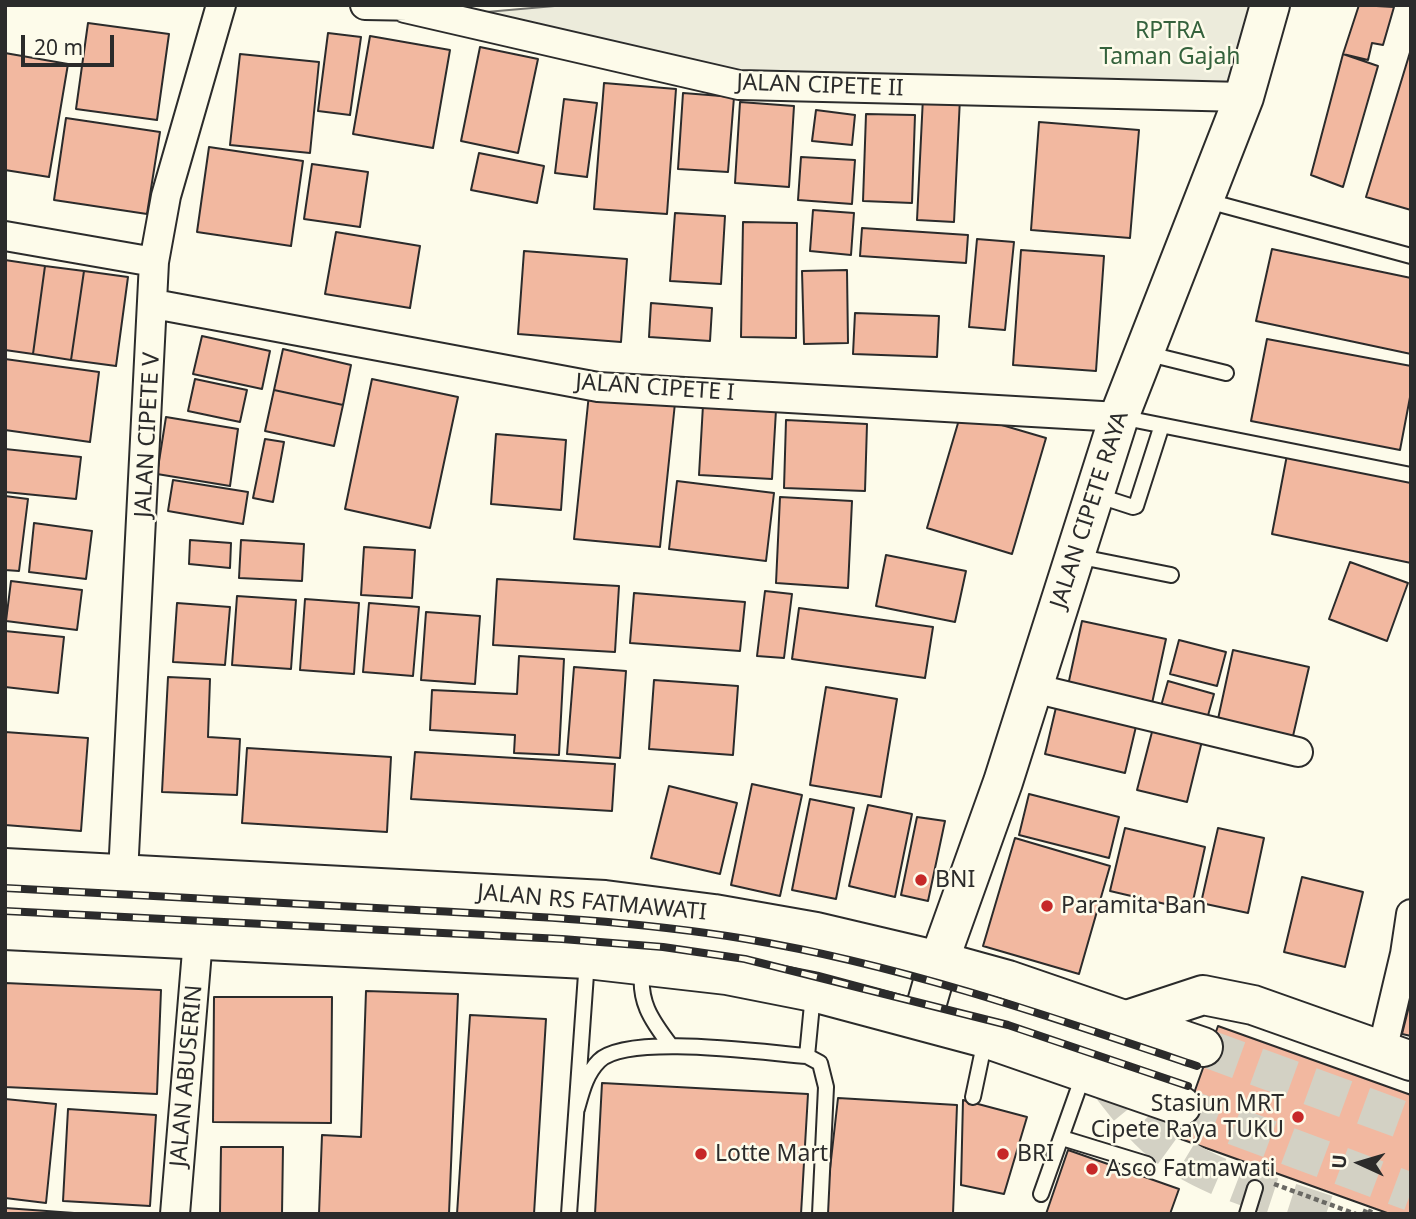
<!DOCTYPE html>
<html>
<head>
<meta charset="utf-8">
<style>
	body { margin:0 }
	#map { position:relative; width:1416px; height:1219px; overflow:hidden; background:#fdfbea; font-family:"Noto Sans",sans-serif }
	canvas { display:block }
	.frame { position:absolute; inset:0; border:7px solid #2b2b2b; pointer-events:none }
	.north { position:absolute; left:1325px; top:1128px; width:70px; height:70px; -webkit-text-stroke:5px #fdfbea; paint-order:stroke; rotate:274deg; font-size:19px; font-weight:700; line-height:28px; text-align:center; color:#2b2b2b }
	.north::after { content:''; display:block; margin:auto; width:24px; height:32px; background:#2b2b2b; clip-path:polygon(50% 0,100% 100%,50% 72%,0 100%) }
	.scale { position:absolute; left:21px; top:35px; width:93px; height:32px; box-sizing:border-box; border:4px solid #2b2b2b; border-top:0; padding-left:9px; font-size:21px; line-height:24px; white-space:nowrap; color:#2b2b2b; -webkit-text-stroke:5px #fdfbea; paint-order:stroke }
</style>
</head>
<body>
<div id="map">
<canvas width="1416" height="1219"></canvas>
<div class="frame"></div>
<div class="north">U</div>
<div class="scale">20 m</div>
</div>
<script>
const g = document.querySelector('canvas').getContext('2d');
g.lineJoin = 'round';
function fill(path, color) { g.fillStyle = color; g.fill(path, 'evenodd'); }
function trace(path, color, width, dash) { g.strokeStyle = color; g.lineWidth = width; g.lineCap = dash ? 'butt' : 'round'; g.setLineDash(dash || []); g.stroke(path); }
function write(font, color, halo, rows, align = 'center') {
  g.font = font + ' "Noto Sans",sans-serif'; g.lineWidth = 5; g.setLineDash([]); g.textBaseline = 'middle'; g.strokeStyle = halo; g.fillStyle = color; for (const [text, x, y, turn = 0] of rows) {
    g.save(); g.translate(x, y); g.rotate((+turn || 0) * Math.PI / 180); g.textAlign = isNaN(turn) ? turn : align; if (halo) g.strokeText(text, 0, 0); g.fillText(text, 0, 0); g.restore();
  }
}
const green = new Path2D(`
	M566,5H1258L1238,85L757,76L475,13Z`);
const building = new Path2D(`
	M1359,5L1394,7L1383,45L1372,43L1368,60L1343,54Z
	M88,23L169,34L157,120L76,109Z
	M328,33L361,37L350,115L318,111Z
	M370,36L450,50L433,148L353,134Z
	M480,47L538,59L518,153L461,141Z
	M1411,49V210L1366,197Z
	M5,53L68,64L49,177L5,170Z
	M240,54L319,62L310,153L230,145Z
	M1343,54L1378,66L1343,187L1311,175Z
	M604,83L676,89L667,214L594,209Z
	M683,93L734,97L728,172L678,169Z
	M923,97L960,98L954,222L917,220Z
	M564,99L597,103L587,177L555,173Z
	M740,102L794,106L789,187L735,183Z
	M816,110L855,115L852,145L812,141Z
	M866,114L915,115L912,203L863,201Z
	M66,118L160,132L147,214L54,200Z
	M1039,122L1139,130L1130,238L1031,230Z
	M209,147L303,161L291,246L197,232Z
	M479,153L544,166L537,203L471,190Z
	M801,157L855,160L852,204L798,200Z
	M312,164L368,172L360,227L304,219Z
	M813,210L854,213L851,255L810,251Z
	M675,213L725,216L721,284L670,281Z
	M743,222L797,223L796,338L741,337Z
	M862,228L968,235L966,263L860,256Z
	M336,232L420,246L410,308L325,294Z
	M977,239L1014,242L1005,330L969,327Z
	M1272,249L1411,278V354L1256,321Z
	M1021,250L1104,256L1096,371L1013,365Z
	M524,251L627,259L621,342L518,334Z
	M5,260L45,266L33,354L5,350Z
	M45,266L84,271L71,360L33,354Z
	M847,270L848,343L804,344L802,271Z
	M84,271L128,277L116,366L71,360Z
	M651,303L712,308L710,341L649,337Z
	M855,313L939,316L937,357L853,354Z
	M202,336L270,351L262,389L193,374Z
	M1267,339L1411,366V392L1400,450L1251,421Z
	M283,349L351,365L343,405L274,390Z
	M5,359L99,372L90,442L5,430Z
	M195,379L247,390L240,422L188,411Z
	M372,379L458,397L430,528L345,509Z
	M274,390L343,405L334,446L265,431Z
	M589,394L675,403L660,547L574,539Z
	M703,405L776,410L772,479L699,475Z
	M961,413L1046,438L1012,554L927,528Z
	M166,417L238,429L230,486L157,474Z
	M786,420L867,424L865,491L784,488Z
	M496,434L566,440L561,510L491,504Z
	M265,439L284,442L273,502L253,498Z
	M5,449L81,457L76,499L5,492Z
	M1287,455L1411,481V563L1272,534Z
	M173,480L248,492L243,524L168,511Z
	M677,481L774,493L766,561L669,549Z
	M5,496L28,499L19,571L5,570Z
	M780,497L852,501L848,588L776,583Z
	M34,523L92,531L86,579L29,572Z
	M190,540L231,543L230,568L189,564Z
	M241,540L304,544L302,581L239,578Z
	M364,547L415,550L412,598L361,595Z
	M886,555L966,571L955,622L876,606Z
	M1350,562L1408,583L1387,641L1329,619Z
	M497,579L619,586L615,652L493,645Z
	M11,581L82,590L77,630L6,621Z
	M765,591L792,594L784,658L757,656Z
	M634,593L745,602L740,651L630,643Z
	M237,596L296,600L291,669L232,665Z
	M305,599L359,603L354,674L300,670Z
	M177,603L230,607L225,665L173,662Z
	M369,603L419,607L413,676L363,672Z
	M799,608L933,627L925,678L792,659Z
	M426,612L480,616L475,684L421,680Z
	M1082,621L1166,639L1151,708L1067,690Z
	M5,631L64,637L58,693L5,687Z
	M1179,640L1226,652L1217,686L1170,674Z
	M1233,650L1309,667L1293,736L1218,719Z
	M519,656L564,659L559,755L514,753L515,735L430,730L432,690L517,694Z
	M574,667L626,671L620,758L567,754Z
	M168,677L210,679L208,737L240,739L237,795L162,792Z
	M654,680L738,686L733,755L649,749Z
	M1168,681L1214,694L1207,719L1161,706Z
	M826,687L897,699L881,797L810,785Z
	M1058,699L1138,718L1125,773L1045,754Z
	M1153,728L1202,741L1187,802L1137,790Z
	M5,732L88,738L81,831L5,825Z
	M247,748L391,757L387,832L242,823Z
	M415,752L615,764L612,811L411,799Z
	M752,784L802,795L780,896L731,885Z
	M669,786L737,803L720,874L651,858Z
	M1029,794L1119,817L1109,858L1019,835Z
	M810,799L854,808L836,899L792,890Z
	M868,805L912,814L895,897L849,886Z
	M917,817L945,821L928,901L901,895Z
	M1125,828L1205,847L1191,910L1110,891Z
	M1218,828L1264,838L1248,913L1201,903Z
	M1015,838L1110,866L1079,974L983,946Z
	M1302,877L1363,892L1345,967L1284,952Z
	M5,983L161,990L157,1094L5,1087Z
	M366,991L458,994L449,1214H319L322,1135L361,1137Z
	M214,997H332L331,1123L213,1122Z
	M1411,998V1036L1402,1034Z
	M470,1015L546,1019L534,1214H457Z
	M1218,1026L1411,1095V1214H1390L1178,1138Z
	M602,1083L808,1094L801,1214H595Z
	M838,1098L957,1105L953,1214L825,1213Z
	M5,1099L56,1104L46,1203L5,1198Z
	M963,1100L1027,1117L1004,1194L961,1185Z
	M68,1109L156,1115L150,1206L63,1201Z
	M221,1147H283L282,1214L220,1213Z
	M1068,1150L1179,1189L1170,1214H1046Z
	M5,1208L88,1214H5Z`);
const secondaryTunnel = new Path2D(`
	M1105,1079C1125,1104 1144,1131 1171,1150C1215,1182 1276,1196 1326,1214`);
const primaryTunnel = new Path2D(`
	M1203,1047L1411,1123
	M1181,1106L1411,1192`);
const path = new Path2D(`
	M1274,1184L1356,1214
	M1364,1214L1366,1209
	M1369,1214L1372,1207`);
const lane = new Path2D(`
	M1204,200L1411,256
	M1145,353L1226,373
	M1120,417L1411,475
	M1096,495L1133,507L1136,506L1161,428
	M1076,556L1171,575
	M643,966C637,1000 651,1020 671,1046
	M807,1056L813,994
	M973,1097L985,1040
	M577,1109C582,1091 586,1074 599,1061C627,1033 766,1053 807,1056L820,1063L826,1087L820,1214
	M1062,1138L1147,1164
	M1041,1194L1084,1073
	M569,1214L587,960
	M1247,1214L1255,1188`);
const street = new Path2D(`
	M365,5L422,6
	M405,8L739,85L1244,97
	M5,236L154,262
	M154,304L598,387L1119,417
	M1033,688L1298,752
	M123,874L154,262L166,196L221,5
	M1382,1051L1405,954L1411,914
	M175,1214L198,939`);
const secondary = new Path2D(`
	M922,1020L939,961L1003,782L1119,417L1244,97L1270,5
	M1124,1021L1203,995L1253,1005L1411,1061`);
const primary = new Path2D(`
	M5,868L605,900L714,914L816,932L939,961L1008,980L1203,1047
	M5,930L587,959L727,975L813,992L985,1038L1181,1106`);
const rail = new Path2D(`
	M5,888C135,895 265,902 395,909C512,915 630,920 746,939C901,965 1049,1016 1197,1066
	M5,911L562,939L663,947L745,959L1008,1025L1188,1086`);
const markers = [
	[921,880,7,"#c62828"],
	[1047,906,7,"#c62828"],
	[1298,1117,7,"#c62828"],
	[701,1154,7,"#c62828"],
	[1003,1154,7,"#c62828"],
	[1092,1169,7,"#c62828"]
];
const parkNames = [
	["RPTRA",1170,31],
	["Taman Gajah",1170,57]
];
const streetNames = [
	["JALAN CIPETE II",820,86,2],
	["JALAN CIPETE I",655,388,4],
	["JALAN CIPETE V",148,435,-87],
	["JALAN CIPETE RAYA",1090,510,-72],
	["JALAN RS FATMAWATI",592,903,5],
	["JALAN ABUSERIN",187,1076,-85]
];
const poiNames = [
	["BNI",935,880],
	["Paramita Ban",1061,906],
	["Stasiun MRT",1284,1104,"right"],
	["Cipete Raya TUKU",1284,1130,"right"],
	["Lotte Mart",715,1154],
	["BRI",1017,1154],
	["Asco Fatmawati",1106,1169]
];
fill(green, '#ecebdb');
trace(green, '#74746e', 2);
fill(building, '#f2b8a0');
trace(building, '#2b2b2b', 2);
trace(secondaryTunnel, '#d3d1c4', 38, [38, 19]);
trace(primaryTunnel, '#d3d1c4', 38, [38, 19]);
trace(lane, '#2b2b2b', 18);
trace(street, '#2b2b2b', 32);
trace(secondary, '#2b2b2b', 42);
trace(primary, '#2b2b2b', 42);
trace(path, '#6a6964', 4.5, [5, 3.5]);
trace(lane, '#fdfbea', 14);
trace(street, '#fdfbea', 28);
trace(secondary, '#fdfbea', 38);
trace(primary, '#fdfbea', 38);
trace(rail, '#2b2b2b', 8);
trace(rail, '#fdfbea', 5, [16]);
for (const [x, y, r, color] of markers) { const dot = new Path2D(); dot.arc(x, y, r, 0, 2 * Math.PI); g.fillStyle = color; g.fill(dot); trace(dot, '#fdfbea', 2.5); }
write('23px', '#34623c', '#fdfbea', parkNames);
write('23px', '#2b2b2b', '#fdfbea', streetNames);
write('23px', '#2b2b2b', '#fdfbea', poiNames, 'left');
</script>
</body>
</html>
